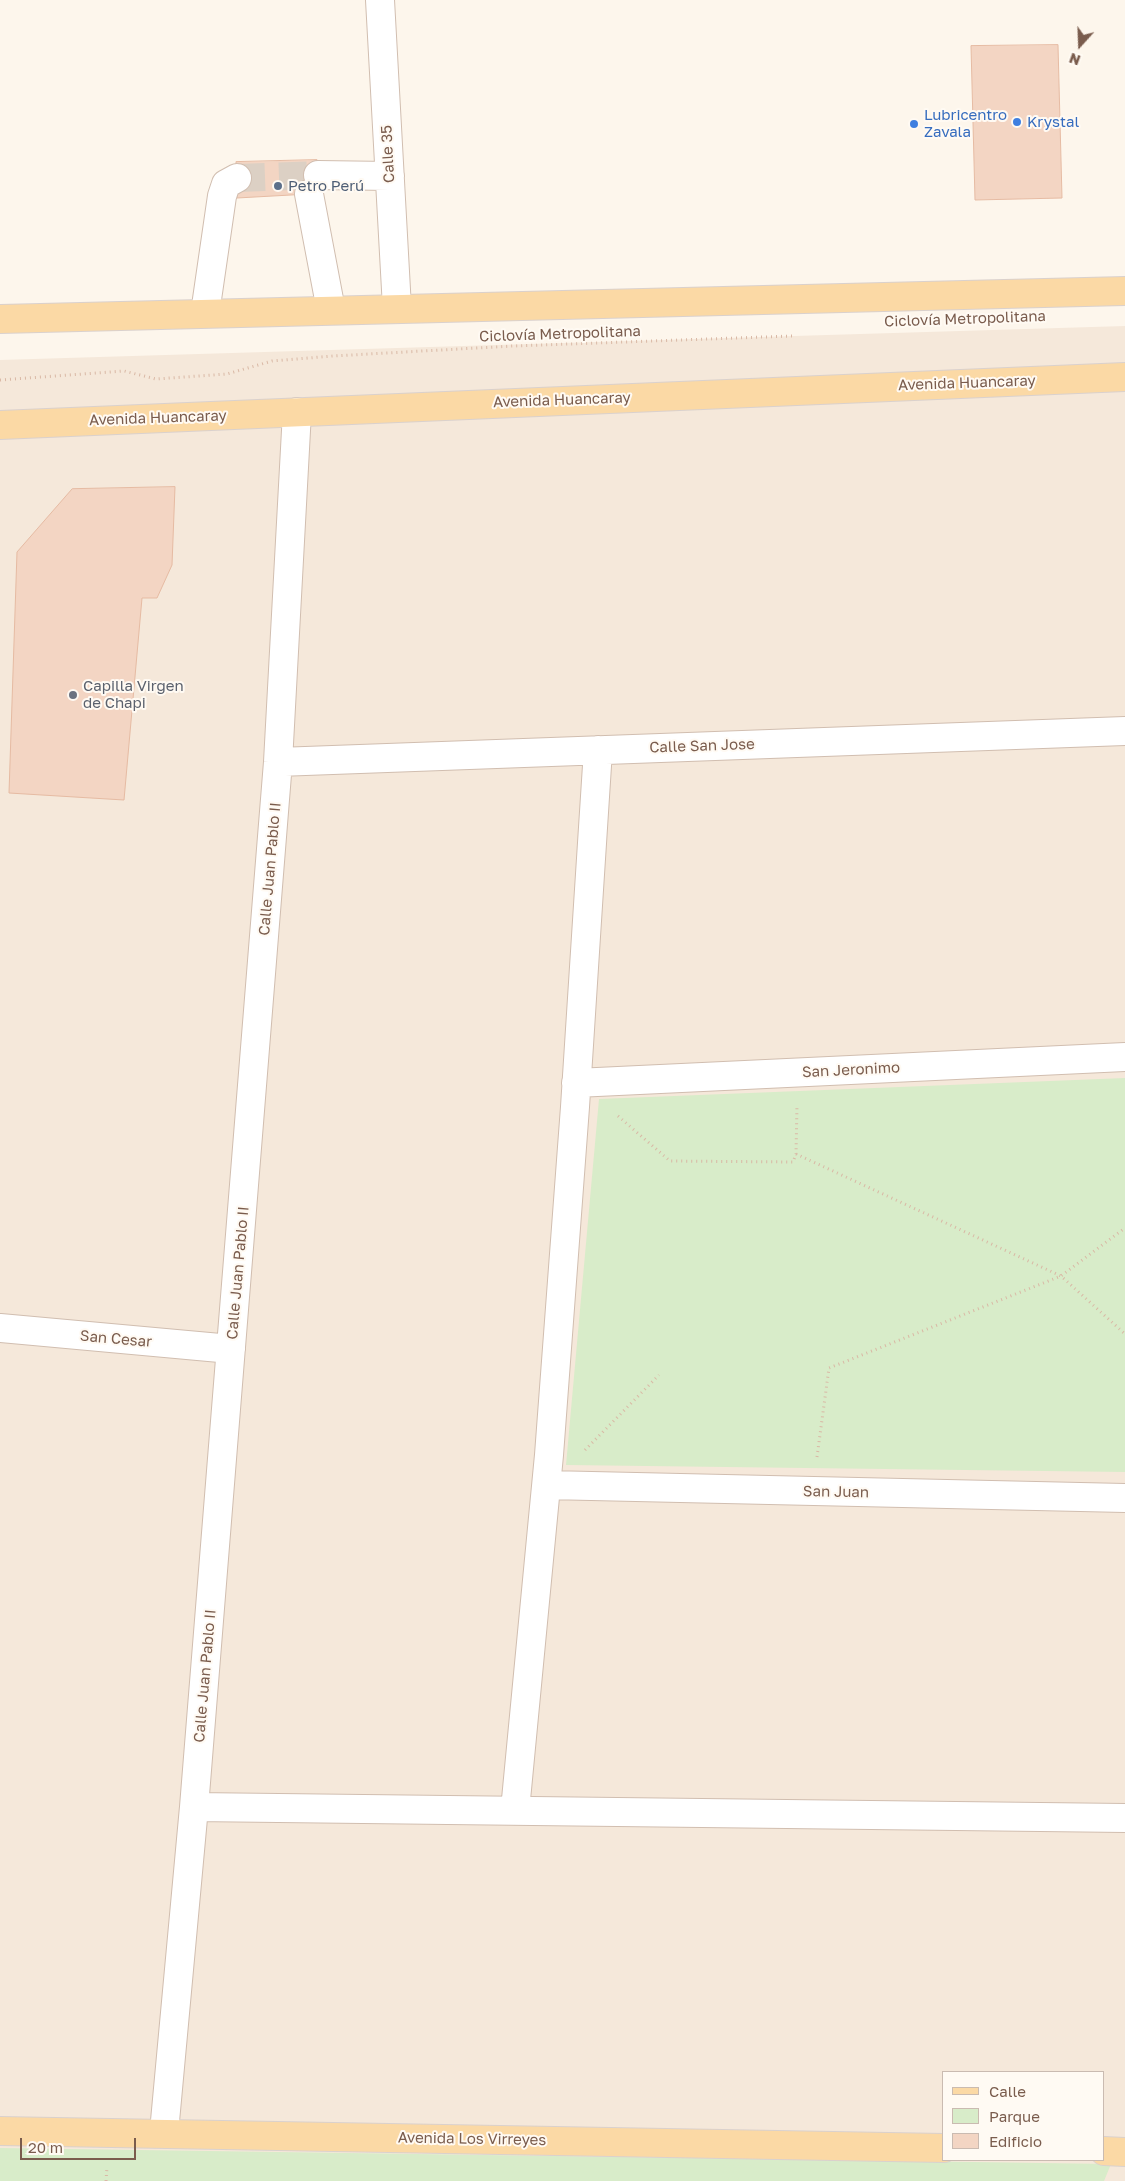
<!DOCTYPE html>
<html>
<head>
<meta charset="utf-8">
<style>
	body { margin:0 }
	#map { position:relative; width:1125px; height:2181px; overflow:hidden; background:#fdf6ec; font-family:"Golos Text",sans-serif }
	canvas { display:block }
	.legend { position:absolute; left:942px; top:2071px; width:162px; height:90px; box-sizing:border-box; background:#fffaf3; border:1px solid #cabbb1; margin:0; padding:6px 9px; list-style:none; font-size:15px; color:#7a5c4d }
	.legend li { display:flex; align-items:center; gap:10px; height:25px }
	.legend b { width:25px; border:1px solid #cabbb1 }
	.north { position:absolute; left:1055px; top:20px; width:50px; height:50px; -webkit-text-stroke:4px #fffaf3; paint-order:stroke; rotate:200deg; font-size:14px; font-weight:700; line-height:20px; text-align:center; color:#7a5c4d }
	.north::after { content:''; display:block; margin:auto; width:18px; height:22px; background:#7a5c4d; clip-path:polygon(50% 0,100% 100%,50% 72%,0 100%) }
	.scale { position:absolute; left:20px; top:2138px; width:116px; height:22px; box-sizing:border-box; border:2px solid #7a5c4d; border-top:0; padding-left:6px; font-size:15px; line-height:18px; white-space:nowrap; color:#7a5c4d; -webkit-text-stroke:4px #fffaf3; paint-order:stroke }
</style>
</head>
<body>
<div id="map">
<canvas width="1125" height="2181"></canvas>
<ul class="legend">
<li><b style="height:6px;background:#fbd9a5"></b>Calle</li>
<li><b style="height:14px;background:#d8ecc9"></b>Parque</li>
<li><b style="height:14px;background:#f3d5c3"></b>Edificio</li>
</ul>
<div class="north">N</div>
<div class="scale">20 m</div>
</div>
<script>
const g = document.querySelector('canvas').getContext('2d');
g.lineJoin = 'round';
function fill(path, color) { g.fillStyle = color; g.fill(path, 'evenodd'); }
function trace(path, color, width, dash) { g.strokeStyle = color; g.lineWidth = width; g.lineCap = dash ? 'butt' : 'round'; g.setLineDash(dash || []); g.stroke(path); }
function write(font, color, halo, rows, align = 'center') {
  g.font = font + ' "Golos Text",sans-serif'; g.lineWidth = 4; g.setLineDash([]); g.textBaseline = 'middle'; g.strokeStyle = halo; g.fillStyle = color; for (const [text, x, y, turn = 0] of rows) {
    g.save(); g.translate(x, y); g.rotate((+turn || 0) * Math.PI / 180); g.textAlign = isNaN(turn) ? turn : align; if (halo) g.strokeText(text, 0, 0); g.fillText(text, 0, 0); g.restore();
  }
}
const residential = new Path2D(`
	M1125,326V2181H0V360ZM944,2072H1104V2160H944Z`);
const green = new Path2D(`
	M1125,1078V1472L566,1465L599,1099Z
	M0,2148L1111,2164L1104,2181H0Z`);
const building = new Path2D(`
	M1058,45L1062,198L975,200L971,46Z
	M317,160L318,175L309,194L237,198L236,162Z
	M175,487L172,565L157,598H142L124,800L9,793L17,552L72,489Z`);
const minorTunnel = new Path2D(`
	M237,178L318,175`);
const path = new Path2D(`
	M0,380L124,371L156,379L227,374L272,361L333,356L513,346L792,336
	M618,1116L670,1161L793,1162L796,1154L797,1105
	M796,1154L1061,1276L1125,1334
	M585,1450L659,1375
	M817,1457L829,1368L1061,1276L1125,1228
	M106,2181L107,2167`);
const minor = new Path2D(`
	M380,0L397,308
	M318,175L390,176
	M309,194L331,310
	M205,313L222,196L226,184L237,178
	M278,762L1125,731
	M576,1083L1125,1057
	M0,1328L231,1349
	M547,1485L1125,1498
	M194,1807L1125,1818
	M515,1810L549,1455L575,1107L598,750
	M164,2132L194,1807L278,762L297,412`);
const major = new Path2D(`
	M0,319L1125,291
	M0,425L1125,377
	M0,2131L944,2148
	M1104,2151L1125,2152`);
const markers = [
	[1017,122,5,"#3f7fe0"],
	[914,124,5,"#3f7fe0"],
	[278,186,5,"#5c6f8a"],
	[73,695,5,"#6b7280"]
];
const shopNames = [
	["Lubricentro",924,115],
	["Zavala",924,132],
	["Krystal",1027,122]
];
const streetNames = [
	["Calle 35",388,154,-93],
	["Ciclovía Metropolitana",965,319,-2],
	["Ciclovía Metropolitana",560,334,-2],
	["Avenida Huancaray",967,383,-2],
	["Avenida Huancaray",562,400,-2],
	["Avenida Huancaray",158,418,-2],
	["Calle San Jose",702,746,-2],
	["Calle Juan Pablo II",270,869,-85],
	["San Jeronimo",851,1070,-3],
	["Calle Juan Pablo II",238,1273,-85],
	["San Cesar",116,1339,5],
	["San Juan",836,1492,1],
	["Calle Juan Pablo II",205,1676,-85],
	["Avenida Los Virreyes",472,2139,1]
];
const serviceNames = [
	["Petro Perú",288,186]
];
const worshipNames = [
	["Capilla Virgen",83,686],
	["de Chapi",83,703]
];
fill(residential, '#f5e8da');
fill(green, '#d8ecc9');
fill(building, '#f3d5c3');
trace(building, '#e6bba3', 1);
trace(minorTunnel, '#dcd0c4', 28, [28, 14]);
trace(minor, '#d1beb0', 30);
trace(major, '#dad1cd', 30);
trace(path, '#d9b8a5', 3, [1, 4]);
trace(minor, '#fff', 28);
trace(major, '#fbd9a5', 28);
for (const [x, y, r, color] of markers) { const dot = new Path2D(); dot.arc(x, y, r, 0, 2 * Math.PI); g.fillStyle = color; g.fill(dot); trace(dot, '#fffaf3', 2); }
write('15px', '#366cbe', '#fffaf3', shopNames, 'left');
write('15px', '#7a5c4d', '#fffaf3', streetNames);
write('15px', '#4e5e75', '#fffaf3', serviceNames, 'left');
write('15px', '#5b616d', '#fffaf3', worshipNames, 'left');
</script>
</body>
</html>
